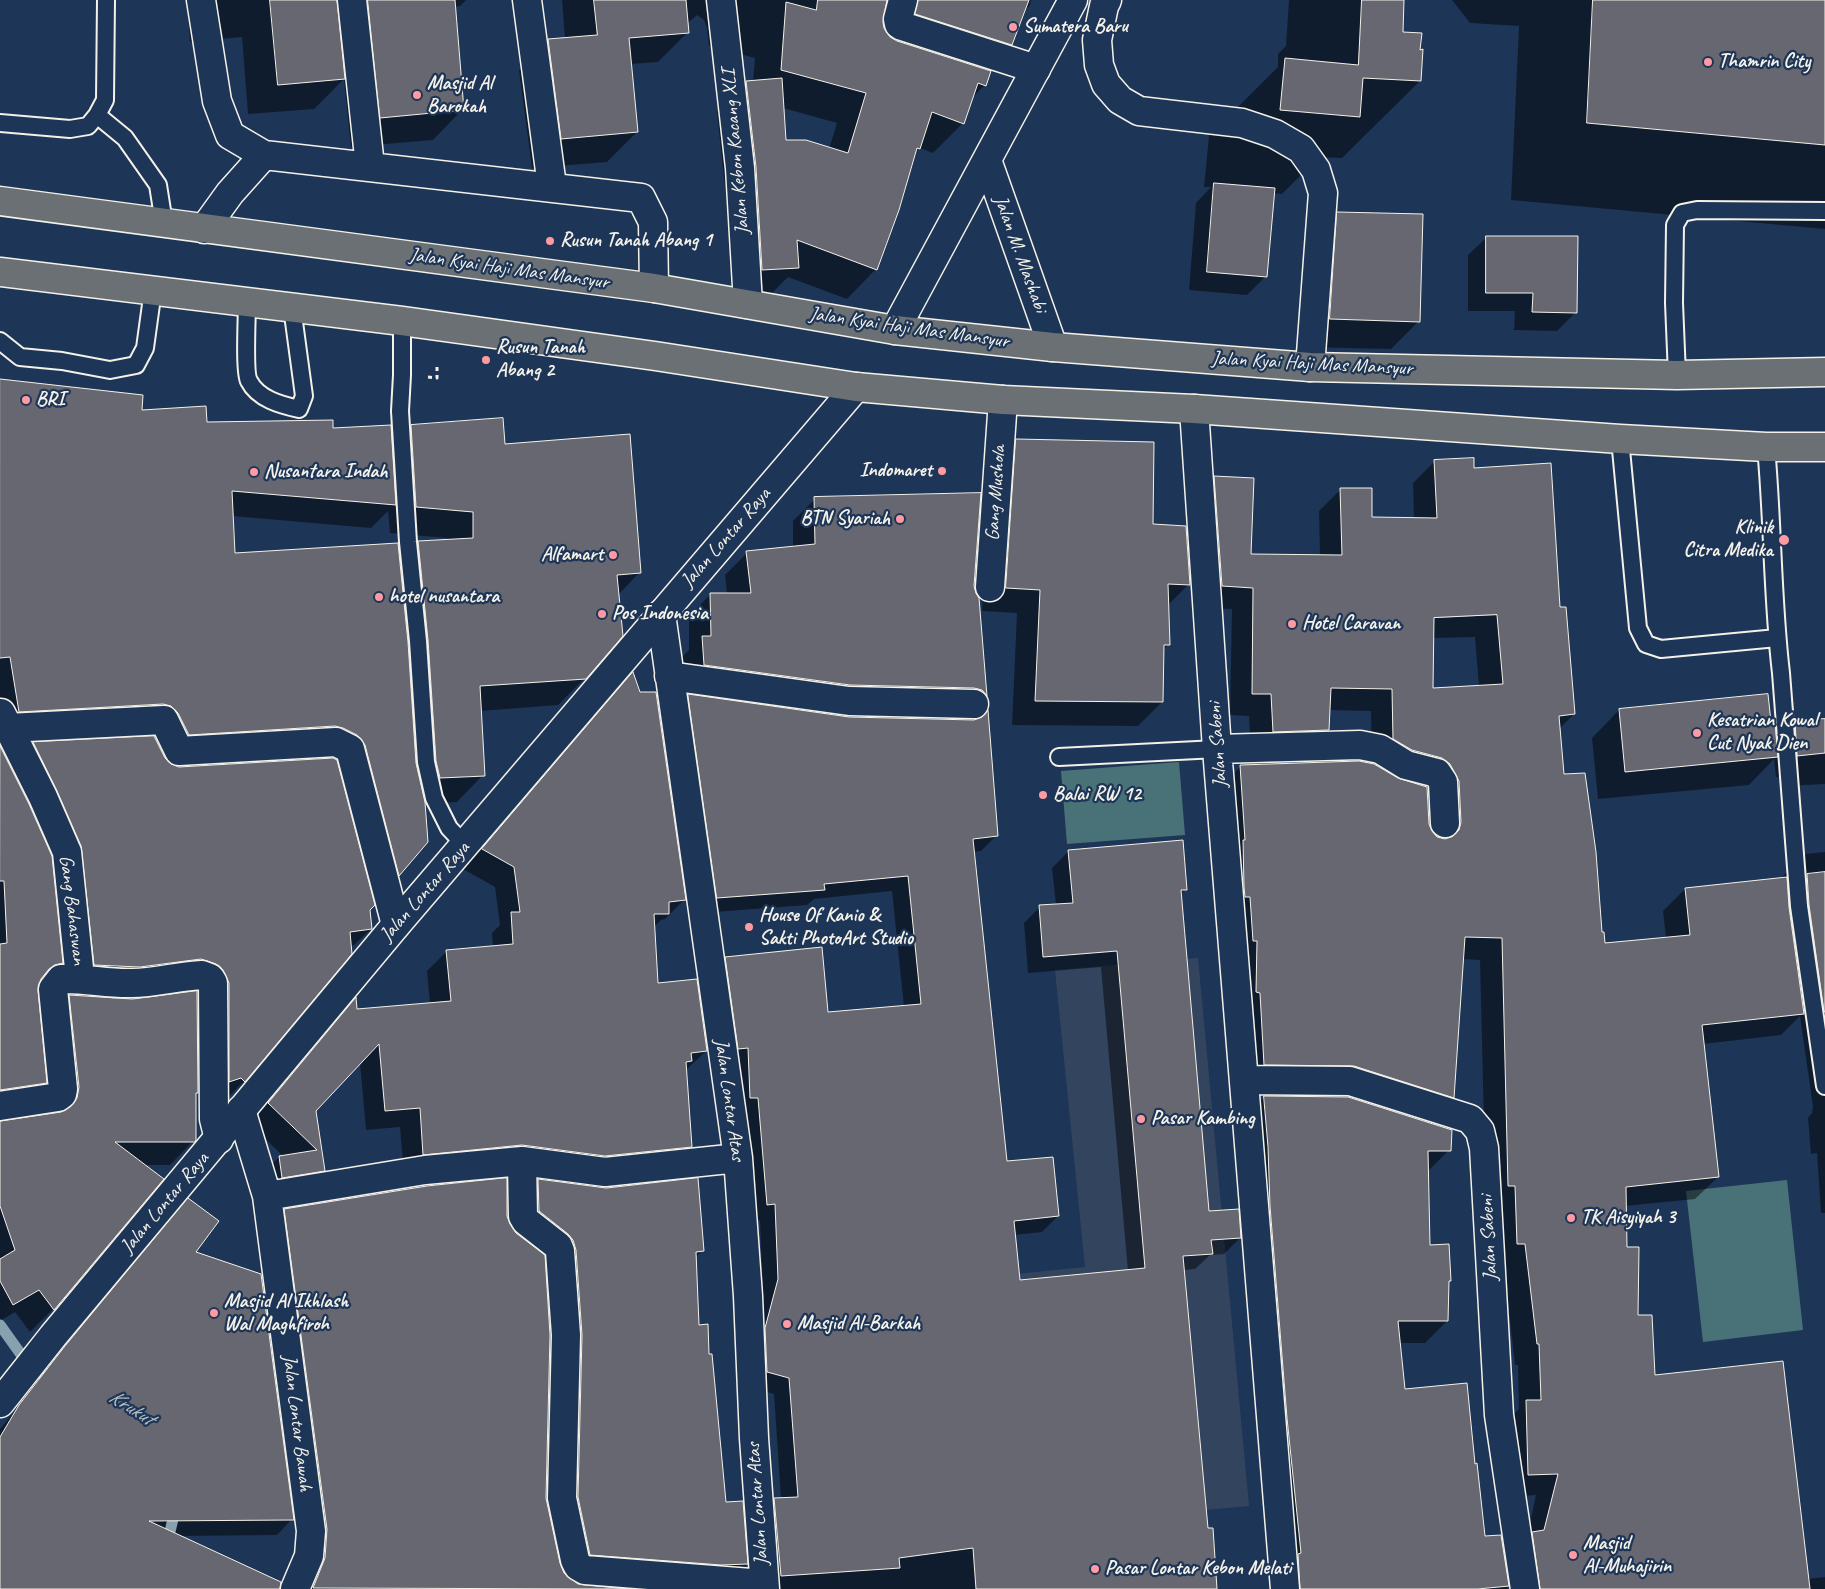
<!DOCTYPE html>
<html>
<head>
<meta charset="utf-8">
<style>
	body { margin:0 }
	canvas { display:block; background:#1d3557 }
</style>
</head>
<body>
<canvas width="1825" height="1589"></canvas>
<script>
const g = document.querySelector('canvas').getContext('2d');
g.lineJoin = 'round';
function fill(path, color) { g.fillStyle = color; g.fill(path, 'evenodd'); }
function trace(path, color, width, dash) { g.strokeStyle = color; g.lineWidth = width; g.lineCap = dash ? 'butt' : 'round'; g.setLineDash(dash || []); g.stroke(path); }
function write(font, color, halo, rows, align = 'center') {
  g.font = font + ' Caveat,sans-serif'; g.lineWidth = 4.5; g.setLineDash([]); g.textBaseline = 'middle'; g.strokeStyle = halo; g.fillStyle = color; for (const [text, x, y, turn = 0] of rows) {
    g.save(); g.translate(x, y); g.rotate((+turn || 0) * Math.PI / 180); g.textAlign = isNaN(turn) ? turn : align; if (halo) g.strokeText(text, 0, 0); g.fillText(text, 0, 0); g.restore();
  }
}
const built = new Path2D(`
	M1198,958L1249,1506L975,1530L956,1280L1085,1267L1055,970Z`);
const green = new Path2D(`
	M1179,762L1185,835L1067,844L1061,771Z
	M1787,1180L1803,1330L1703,1342L1686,1191Z`);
const shadow = new Path2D(`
	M187,0H466L460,6L454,7L462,110L433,140L351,147L344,79L314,109L248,114L242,37L190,42Z
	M562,0H1031L1030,5L1024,11L1011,44L985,70V85L971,99L963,123L933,153L920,148L914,153L876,269L847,299L788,277L768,297L732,300L726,197L717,112L746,82H753L755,58L709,46L707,28L704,20L697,15L687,24L688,32L658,62L631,64L637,132L607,162L532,168L519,70L549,41L565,39ZM883,16L889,26V37L883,28ZM783,108L837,123L829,149L785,141Z
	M1289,0H1403L1402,33L1419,51L1420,81L1342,158L1319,157L1282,194L1273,193L1266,276L1247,295L1189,290L1196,203L1211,187H1204L1209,136L1278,67V54L1286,46Z
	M1452,0H1825V229L1511,200L1519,26L1470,23Z
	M1338,213L1419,321L1391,349L1303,347L1310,240Z
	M1487,237L1576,312L1557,331L1514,330L1515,311H1468V255Z
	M0,380L140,412L205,423L332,429L391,446L411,426L503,445L639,573L618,595L585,678L558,705L480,711L483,775L457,802L424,804L427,842L398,875L376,898L342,768L335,760L369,910L371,929L354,945L350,946L244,1081L228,1097L224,1093L207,986L79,981L66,863L18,759L34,744L156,737L149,730L0,734ZM388,511L390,533L447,538V541L419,543L399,562L233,554L232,516L371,528ZM311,749L319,751L335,759L180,768L171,766L163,758Z
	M1016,440L1152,525L1189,584L1168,605L1169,644L1163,650L1162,702L1138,726L1012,725L1017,613L982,611L992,464Z
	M1435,461L1473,469L1559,609L1574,714L1559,729L1563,776L1604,945L1666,938L1663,911L1685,889L1784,878L1783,876L1805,854L1825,852V1213H1821L1817,1153L1811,1154L1808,1118L1812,1113L1813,1107L1800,1016L1781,1035L1703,1044L1718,1177L1695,1199L1625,1206L1626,1248L1637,1316L1654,1377L1807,1579L1825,1577V1589H1516L1536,1495L1506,1497L1504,1424L1519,1409L1518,1365H1515L1504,1266L1486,1208L1480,960L1462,959L1453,1097L1431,1119L1332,1088L1242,1086L1218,789L1240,767L1359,762L1380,766L1372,761L1371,711L1327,710L1328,730L1306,752L1251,753L1249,716L1230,715L1232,609L1200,608L1193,500L1215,478L1250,555L1320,556L1319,511L1341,489L1371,518L1414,519L1413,483ZM1475,637L1479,687L1432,690L1433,638ZM1384,771L1419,780L1426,785V782L1432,789L1429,788L1437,803L1439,840L1431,832L1428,824Z
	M815,499L973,586L978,598L986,695L964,717L682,687L680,659L689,650V616L711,594H727L725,575L747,553L793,548V521Z
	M633,674L684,900L665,919L661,920L654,927L657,985L706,1051L686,1070L690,1147L671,1166L404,1174L400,1127L366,1130L360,1063L315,1110L323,1170L304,1190L260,1177L279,1157L283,1156L249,1123L337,1018L355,1000L356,1010L430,1004L427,971L446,952L493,947L492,933L500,925L495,887L463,869L614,693Z
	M689,696L997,835L981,851L973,852L1006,1163L1058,1216L1042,1232L1014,1235L1018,1281L1128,1271L1101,967L1028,973L1024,923L1040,907L1056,905L1052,868L1068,852L1186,889L1180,895L1208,1213L1240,1238L1224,1254L1210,1255L1195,1269L1183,1270L1207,1529L1216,1589H764L759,1516L775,1500L781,1499L774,1394L751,1388L750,1345L763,1296L760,1220H751L710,975L726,959L827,1013L904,1007L892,891L814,899L807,905L701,913L673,712Z
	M1767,696L1770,723L1775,742L1795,722L1825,721V784L1786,786L1785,776L1776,777L1774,759L1749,785L1598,799L1592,738L1619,710Z
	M0,749L61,963L37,986L45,1082L22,1106L0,1109Z
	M70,996L195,1094V1139L170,1165H143L53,1309L30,1332L15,1312L0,1321V1122L55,1114L46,1019Z
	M1264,1097L1449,1150L1427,1172L1429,1247L1449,1281L1447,1283V1321L1425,1343H1399L1403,1390L1473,1465L1484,1538L1500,1536L1508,1589H1277L1242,1119Z
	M538,1180L703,1250L695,1258L697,1326L708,1355L725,1503L742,1502L746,1567L729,1584L573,1571L559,1268L521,1197Z
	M189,1200L194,1253L292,1519L277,1535L178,1536L279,1589H0V1429L21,1404H17L173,1216Z
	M285,1210L506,1216L545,1498L559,1564L563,1574L570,1581L583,1587L612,1589H303L269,1226ZM285,1221H287L329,1535L326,1536Z`);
const stream = new Path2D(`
	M0,1325L30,1367L55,1383
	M167,1544L173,1519L170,1506`);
const building = new Path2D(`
	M270,0H337L345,79L278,85Z
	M368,0H455L464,110L380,118Z
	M594,0H686L689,33L629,38L638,132L561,139L548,39L597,35Z
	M818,0H887L883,22L884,28L890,37L897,41L991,71L986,86L978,83L964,124L932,112L920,149L917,148L899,210L877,270L797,240L799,268L762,270L756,167L746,81L782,78L786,140H806L848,153L866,93L781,70L786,2L816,10Z
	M918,0H1029L1012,45L915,14Z
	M1362,0H1404L1403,32L1422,33L1420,50L1423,49L1421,81L1363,78L1360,117L1280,110L1285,58L1358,65Z
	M1593,0H1825V145L1587,123Z
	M1214,183L1275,188L1267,277L1207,272Z
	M1337,212L1423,214L1420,322L1330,319Z
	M1486,236H1578L1577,313L1532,312L1533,293H1486Z
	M0,379L143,395L142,410L206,406L207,422L333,420V428L391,425L396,505L232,491L235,553L398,543L408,642L416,763L425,802L428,842L399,876L365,745L357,735L343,728L335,726L189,735L178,713L171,706L163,704L19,712L10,657L0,658Z
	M503,418L505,444L630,434L641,573L617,575L623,636L586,679L480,686L485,776L440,778L436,761L428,640L418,541L473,538V512L416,507L411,425Z
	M1016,439L1154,442L1153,524L1186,526L1190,585L1168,584L1170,645H1164L1163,702L1035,701L1040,590L1006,588Z
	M1474,458V468L1551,463L1560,607H1566L1575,714L1559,716L1564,774L1585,773L1596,852L1602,932H1604L1605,943L1690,935L1685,888L1787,877L1789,907L1804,1014L1702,1025L1719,1177L1626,1187L1627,1247H1639L1638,1315H1652L1655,1375L1783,1361L1810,1589H1540L1532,1532L1544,1530L1558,1474L1528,1475L1526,1400H1541L1539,1344H1537L1525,1244H1517L1515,1186H1508L1502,938L1465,937L1454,1098L1354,1066L1264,1065L1260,993L1256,992L1257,941H1253L1250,897H1245L1244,887L1243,840H1245L1240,765L1359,761L1374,764L1398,778L1427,787L1429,824L1432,831L1437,837L1445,839L1453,836L1459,830L1461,822L1459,781L1450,764L1442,758L1412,750L1393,739L1392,689L1331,688L1329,730L1273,732L1271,694H1252L1253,588L1222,586L1214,476L1254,478L1251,554L1342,555L1340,488H1372V517L1437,518L1434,460ZM1497,615L1503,684L1433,688L1434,618Z
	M981,493L974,586L976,593L979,598L987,696L982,690L974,688L850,685L704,665L702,636H711L710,593H751L746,551L815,544L814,497Z
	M633,672L640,692H656L686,900L669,902V914H654L658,983L697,979L707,1051L691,1053L692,1061L686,1062L692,1147L605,1156L522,1145L423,1155L420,1108L385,1111L379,1044L316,1111L325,1171L282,1178L279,1156L317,1150L268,1103L356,997L357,1009L451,1001L446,950L513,944L511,912H520L514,867L482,849Z
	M688,694L849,717L974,720L982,717L988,710L998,836L973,839L1007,1161L1053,1157L1059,1216L1014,1221L1020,1280L1145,1268L1117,951L1043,957L1039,905L1073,903L1068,850L1183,840L1187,890H1181L1209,1211L1239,1209L1241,1238L1211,1240L1213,1254L1183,1256L1208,1528H1213L1217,1589H976L973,1548L899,1558L900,1568L781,1576L774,1498L798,1497L789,1378L767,1372L765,1328L778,1279L775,1204L767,1205L758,1098H750L748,1048L738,1049L725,957L822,947L828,1012L921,1004L908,876L824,884L825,890L717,898Z
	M1768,694L1771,722H1775L1778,757L1625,772L1619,709Z
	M1825,719V753L1797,756L1795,721Z
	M154,736L165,758L171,764L179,767L333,758L337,760L375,905L370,910L372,929L350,932L352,954L245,1082L241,1078L229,1082V983L223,970L216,964L201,959L140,967L94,965L81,846L57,791L33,742Z
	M0,746L29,804L52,856L63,963L55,965L49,969L41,979L38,990L47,1083L0,1090V944L7,943L4,881H0Z
	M1825,872V1012H1824L1809,905L1807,874Z
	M197,991L198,1093H196V1140L195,1142H115L164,1179L54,1310L39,1290L13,1305L0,1281V1259L15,1250L0,1206V1121L61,1112L71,1106L77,1098L79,1087L69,995L132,999Z
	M1264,1096L1348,1097L1452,1130L1451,1151H1428L1430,1245L1449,1244L1451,1281H1449L1448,1321H1398L1405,1389L1467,1383L1475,1464L1477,1463L1485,1536L1501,1535L1509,1586L1478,1589H1300L1298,1554L1301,1553L1287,1418L1270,1206L1268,1147Z
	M507,1178V1216L510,1224L516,1233L545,1255L550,1335L546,1498L560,1563L564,1573L578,1584L628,1589L313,1588L325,1558L327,1529L284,1209L427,1186Z
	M698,1178L704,1251L696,1252L699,1325L708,1324L709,1354H712L726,1502L743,1501L748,1564L721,1565L590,1555L578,1497L582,1335L576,1250L573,1240L568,1234L539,1211L538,1179L606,1188Z
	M188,1198L219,1221L196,1252L261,1274L294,1520L149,1521L281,1582L280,1589H0V1437L19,1405L65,1346Z`);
const path = new Path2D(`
	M428,377L437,378V364`);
const lane = new Path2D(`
	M97,115L125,138L158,185L164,223
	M0,123L70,129L88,126L97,115L105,100L106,0
	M247,302C247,316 244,372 249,381C258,399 281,405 299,409L304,396L292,307
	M402,321V375L400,411L408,542L418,641L426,762L434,798L449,828L465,845
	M0,341L20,357L62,361L110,370L136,365L145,348L153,290
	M1677,375L1674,303L1675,225L1682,213L1697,210L1825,211
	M1620,439L1638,628L1646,644L1661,649L1777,638
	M1766,447C1773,522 1772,598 1781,673L1799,906L1825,1086
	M1059,757L1217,749`);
const street = new Path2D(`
	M201,0L217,101L230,135L264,155L641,198L653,222L654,288
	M352,0L370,166
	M527,0L552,186
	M721,0L740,168L748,304
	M903,0L898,19L899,24L902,26L1036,69
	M204,229L230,193L264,155
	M1194,409L1217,749L1285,1589
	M990,587L1003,400
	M661,614L738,1158L748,1296L754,1438L765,1589
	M669,676L849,701L974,704
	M1,713L43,797L67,852L80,978
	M8,728L164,720L179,751L336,742L350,749L396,925
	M1217,749L1360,745L1380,749L1406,765L1437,773L1443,782L1445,823
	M1245,1080L1350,1081L1470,1119L1480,1131L1484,1148L1499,1415L1525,1589
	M0,1106L58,1097L62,1094L63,1089L53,989L61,979C85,978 108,984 132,983C155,983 179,976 202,975L210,978L213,983L214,1119L219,1139
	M241,1110L267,1196L311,1531L309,1556L295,1589
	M522,1161L523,1216L526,1221L558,1246L560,1251L566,1335L562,1498L575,1560L578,1566L585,1570L764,1584
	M267,1196L425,1170L522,1161L605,1172L738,1158`);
const secondary = new Path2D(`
	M1107,0L1104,6L1097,40L1099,65L1106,84L1120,100L1139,111L1242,123L1275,134L1301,149L1316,170L1323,193L1310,367
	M987,160L1053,347
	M895,330L1073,0
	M0,1403L53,1336L396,925L856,387`);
const primary = new Path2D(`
	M0,201L654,288L895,330L1053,347L1310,367L1677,375L1825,372
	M0,272L402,321L655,356L856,387L1003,400L1194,409L1620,439L1766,447H1825`);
const markers = [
	[1013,27,5,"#ff9aa2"],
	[1708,62,5,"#ff9aa2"],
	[417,95,5,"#ff9aa2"],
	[550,241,5,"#ff9aa2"],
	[486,360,5,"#ff9aa2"],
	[26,400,5,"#ff9aa2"],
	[942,471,5,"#ff9aa2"],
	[254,472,5,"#ff9aa2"],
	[900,519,5,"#ff9aa2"],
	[1784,540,6,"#ff9aa2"],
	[613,555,5,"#ff9aa2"],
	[379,597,5,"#ff9aa2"],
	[602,614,5,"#ff9aa2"],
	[1292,624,5,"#ff9aa2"],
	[1697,733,5,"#ff9aa2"],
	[1043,795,5,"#ff9aa2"],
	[749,927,5,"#ff9aa2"],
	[1141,1119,5,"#ff9aa2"],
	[1571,1218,5,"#ff9aa2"],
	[214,1313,5,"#ff9aa2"],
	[787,1324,5,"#ff9aa2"],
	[1573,1555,5,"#ff9aa2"],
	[1095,1569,5,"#ff9aa2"]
];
const poiNames = [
	["Sumatera Baru",1023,27],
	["Thamrin City",1718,62],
	["Masjid Al",427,84],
	["Barokah",427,107],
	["Rusun Tanah Abang 1",560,241],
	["Rusun Tanah",496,348],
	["Abang 2",496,371],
	["BRI",36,400],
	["Indomaret",932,471,"right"],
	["Nusantara Indah",264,472],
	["BTN Syariah",890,519,"right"],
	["Klinik",1773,528,"right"],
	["Citra Medika",1773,551,"right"],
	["Alfamart",603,555,"right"],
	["hotel nusantara",389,597],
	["Pos Indonesia",612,614],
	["Hotel Caravan",1302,624],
	["Kesatrian Kowal",1707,721],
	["Cut Nyak Dien",1707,744],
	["Balai RW 12",1053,795],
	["House Of Kanio &",759,916],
	["Sakti PhotoArt Studio",759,939],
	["Pasar Kambing",1151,1119],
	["TK Aisyiyah 3",1581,1218],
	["Masjid Al Ikhlash",224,1302],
	["Wal Maghfiroh",224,1325],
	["Masjid Al-Barkah",797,1324],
	["Masjid",1583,1544],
	["Al-Muhajirin",1583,1567],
	["Pasar Lontar Kebon Melati",1105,1569]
];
const streetNames = [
	["Jalan Kebon Kacang XLI",736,152,-95],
	["Jalan M. Mashabi",1020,254,70],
	["Jalan Kyai Haji Mas Mansyur",509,269,8],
	["Jalan Kyai Haji Mas Mansyur",909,328,8],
	["Jalan Kyai Haji Mas Mansyur",1312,364,3],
	["Gang Mushola",996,493,-86],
	["Jalan Lontar Raya",726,538,-49],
	["Jalan Sabeni",1218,745,-94],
	["Jalan Lontar Raya",425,892,-49],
	["Gang Bahaswan",72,910,83],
	["Jalan Lontar Atas",729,1100,82],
	["Jalan Lontar Raya",165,1203,-50],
	["Jalan Sabeni",1489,1238,-93],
	["Jalan Lontar Bawah",297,1423,83],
	["Jalan Lontar Atas",758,1504,-94]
];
const waterNames = [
	["Krukut",131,1408,32]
];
fill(built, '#33445f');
fill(green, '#497278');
fill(shadow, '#0007');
trace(stream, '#88a1ae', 11);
fill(building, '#676771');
trace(building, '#f4f1e8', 1);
trace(lane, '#f4f1e8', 20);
trace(street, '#f4f1e8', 31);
trace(secondary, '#f4f1e8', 31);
trace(primary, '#f4f1e8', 31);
trace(path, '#f4f1e8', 3, [4, 4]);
trace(lane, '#1d3557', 16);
trace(street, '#1d3557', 28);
trace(secondary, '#1d3557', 28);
trace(primary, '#6a7074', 28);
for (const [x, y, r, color] of markers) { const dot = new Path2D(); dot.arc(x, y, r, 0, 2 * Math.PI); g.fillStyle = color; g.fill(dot); trace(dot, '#1d3557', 2); }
write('bold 20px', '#f4f1e8', '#1d3557', poiNames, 'left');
write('20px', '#f4f1e8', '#1d3557', streetNames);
write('italic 21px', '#b5c2c6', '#1d3557', waterNames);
</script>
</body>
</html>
